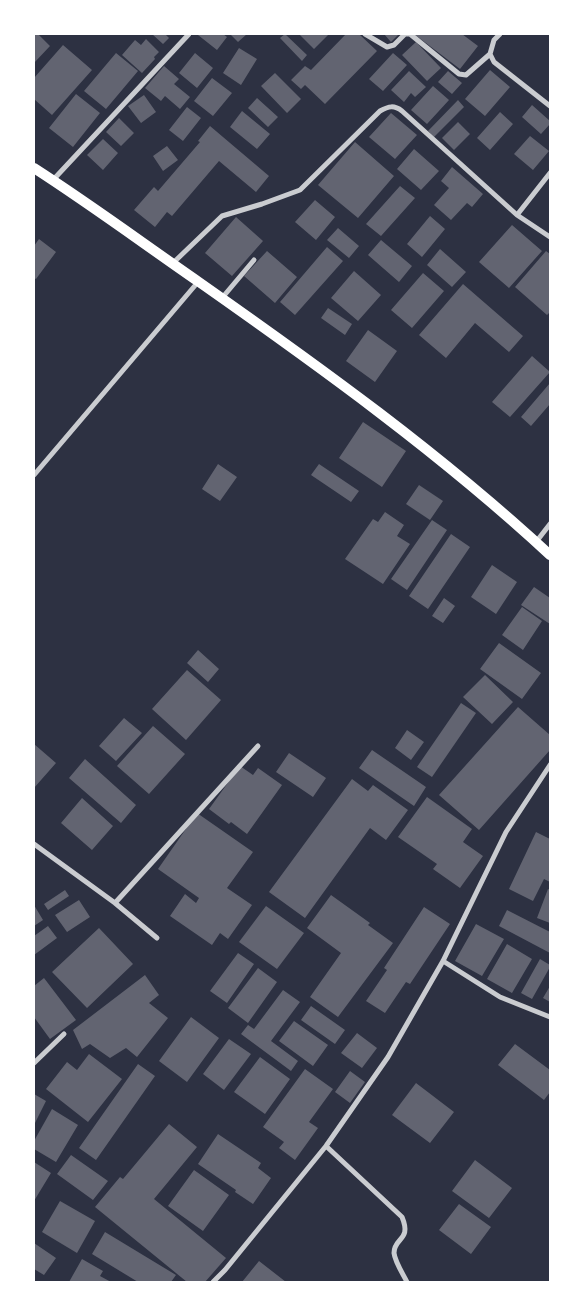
<!DOCTYPE html>
<html>
<head>
<meta charset="utf-8">
<style>
	body { margin:0 }
	#map { position:relative; width:584px; height:1316px; overflow:hidden; background:#2d3142; font-family:"Roboto Serif",serif }
	canvas { display:block }
	.frame { position:absolute; inset:0; border:35px solid #fff; pointer-events:none }
</style>
</head>
<body>
<div id="map">
<canvas width="584" height="1316"></canvas>
<div class="frame"></div>
</div>
<script>
const g = document.querySelector('canvas').getContext('2d');
g.lineJoin = 'round';
function fill(path, color) { g.fillStyle = color; g.fill(path, 'evenodd'); }
function trace(path, color, width, dash) { g.strokeStyle = color; g.lineWidth = width; g.lineCap = dash ? 'butt' : 'round'; g.setLineDash(dash || []); g.stroke(path); }
const building = new Path2D(`
	M34,34H38L50,46L34,63Z
	M152,34H165L169,38L163,44Z
	M199,34H223L227,37L217,50L198,35Z
	M230,34H247L238,42Z
	M285,34L307,55L302,61L280,38Z
	M299,34H329L314,49Z
	M346,34H359L377,51L325,104L305,85L301,89L291,80L305,66L311,70Z
	M384,34H399L391,42Z
	M414,34H462L478,46L460,69Z
	M146,39L159,52L154,57L155,59L142,73L122,55L135,40L141,45Z
	M416,42L441,68L427,81L402,55Z
	M63,45L92,70L52,115L34,99V78Z
	M239,48L257,59L241,85L223,73Z
	M116,53L138,71L106,109L84,91Z
	M195,53L213,68L197,88L179,73Z
	M393,53L407,65L383,91L369,79Z
	M164,66L179,79L174,84L190,97L180,109L165,96L161,101L145,88Z
	M490,70L510,87L485,116L465,99Z
	M409,71L426,87L415,97L411,93L404,102L391,90Z
	M448,71L462,83L452,94L438,82Z
	M275,73L301,99L287,113L261,86Z
	M212,78L232,93L213,116L194,101Z
	M433,86L449,100L427,124L411,110Z
	M76,94L100,113L73,147L49,128Z
	M144,95L156,112L141,123L128,106Z
	M257,98L278,117L268,127L248,108Z
	M458,100L464,107L434,137L428,131Z
	M532,105L550,121V124L541,134L522,117Z
	M187,107L201,118L183,141L169,130Z
	M242,111L270,134L257,149L230,127Z
	M500,112L513,124L490,150L477,138Z
	M391,113L417,135L395,159L369,137Z
	M119,118L134,133L121,146L106,132Z
	M458,122L470,134L454,150L442,138Z
	M210,126L269,176L256,192L219,161L172,216L167,212L155,227L134,210L154,187L158,191L200,142L198,141Z
	M530,136L549,151L533,170L514,154Z
	M103,139L118,153L103,170L87,155Z
	M355,142L394,176L358,218L318,185Z
	M167,146L178,160L163,171L153,156Z
	M414,149L439,171L421,190L397,169Z
	M452,167L483,194L472,207L467,203L451,220L434,205L449,188L441,181Z
	M400,186L415,198L381,236L366,224Z
	M315,200L335,217L316,240L295,222Z
	M430,216L445,229L422,257L407,244Z
	M236,217L263,241L232,276L205,253Z
	M512,225L542,251L509,288L479,262Z
	M338,228L359,246L349,258L327,240Z
	M39,239L56,252L36,279L34,278V246Z
	M381,240L412,266L399,282L368,255Z
	M327,247L343,261L295,315L280,302Z
	M440,249L466,272L452,287L427,265Z
	M267,251L297,277L275,303L244,276Z
	M546,251L550,254V312L547,315L515,287Z
	M354,271L381,295L358,321L331,298Z
	M423,273L444,291L412,328L391,310Z
	M463,284L523,336L509,352L475,323L446,358L419,335Z
	M328,308L352,324L345,335L321,318Z
	M368,330L397,351L375,382L346,361Z
	M532,356L550,372L510,417L492,402Z
	M550,383V404L531,426L521,417Z
	M363,422L406,451L382,487L339,458Z
	M218,464L237,477L220,501L202,489Z
	M319,464L359,491L351,502L311,475Z
	M419,485L443,501L430,520L406,504Z
	M385,512L404,525L397,536L410,544L383,584L345,559L373,519L378,522Z
	M432,520L447,530L407,590L391,579Z
	M451,534L470,547L428,609L409,596Z
	M492,565L517,582L496,614L471,597Z
	M534,587L550,598V624L521,605Z
	M444,598L455,606L443,623L432,616Z
	M522,607L542,621L523,650L502,635Z
	M499,643L541,673L522,699L480,669Z
	M198,650L219,669L208,682L187,663Z
	M187,670L221,700L186,740L152,709Z
	M485,675L513,702L492,724L463,697Z
	M461,703L476,713L432,777L417,767Z
	M518,707L550,735V750L479,830L439,795Z
	M124,718L142,733L116,761L99,746Z
	M153,726L185,754L149,794L117,766Z
	M407,730L424,742L411,760L395,748Z
	M34,744L56,763L34,788Z
	M372,750L426,787L414,806L359,768Z
	M289,753L326,778L313,797L276,772Z
	M85,759L136,805L121,823L69,778Z
	M240,766L253,775L258,768L282,785L247,834L231,822L229,824L209,809Z
	M352,779L368,791L373,785L408,810L386,840L370,828L305,918L269,892Z
	M427,797L472,829L463,842L483,856L460,888L433,869L437,864L398,837Z
	M82,798L113,826L92,850L61,823Z
	M197,813L253,852L227,888L252,905L228,939L220,933L212,945L170,916L185,894L196,903L199,898L158,869Z
	M536,832L550,839V882L544,879L533,901L509,889Z
	M548,889L550,890V923L537,918Z
	M65,890L69,896L48,910L44,904Z
	M331,895L370,923L368,925L393,943L338,1017L310,997L341,953L307,928Z
	M79,900L90,917L67,932L55,915Z
	M34,905L43,920L34,926Z
	M266,906L304,933L277,969L239,942Z
	M424,907L450,924L410,984L406,982L385,1013L366,1001L387,970L384,968Z
	M507,910L550,932V953L499,926Z
	M476,924L504,939L482,976L455,961Z
	M48,926L57,938L34,955V936Z
	M99,928L133,964L87,1008L52,972Z
	M507,944L532,959L512,993L487,979Z
	M238,953L254,964L227,1003L210,991Z
	M540,959L550,965V967L532,999L521,993Z
	M258,968L277,982L248,1023L228,1008Z
	M145,975L159,995L149,1003L168,1018L137,1057L126,1048L110,1058L90,1044L82,1049L73,1030Z
	M44,978L76,1020L50,1039L34,1017V986Z
	M550,986V1002L543,998Z
	M283,990L300,1002L271,1041L298,1061L291,1071L241,1034L248,1025L254,1029Z
	M311,1006L345,1030L335,1044L301,1020Z
	M191,1017L219,1038L187,1082L159,1061Z
	M294,1021L328,1045L313,1066L279,1041Z
	M357,1033L377,1048L362,1068L341,1053Z
	M229,1039L251,1054L224,1090L203,1074Z
	M515,1044L550,1070V1092L544,1100L498,1065Z
	M89,1054L122,1079L88,1122L46,1089L67,1062L77,1070Z
	M260,1057L290,1079L265,1114L234,1092Z
	M138,1064L155,1076L96,1160L79,1148Z
	M305,1069L333,1089L309,1122L318,1128L295,1160L279,1148L284,1142L263,1127Z
	M350,1071L365,1082L350,1103L335,1092Z
	M416,1083L454,1112L430,1143L392,1115Z
	M34,1094L46,1101L34,1125Z
	M52,1109L78,1125L56,1162L34,1149V1141Z
	M169,1124L197,1147L154,1199L226,1258L205,1282H187L95,1207L120,1177L123,1179Z
	M218,1134L261,1163L258,1168L271,1178L253,1204L235,1192L236,1190L198,1164Z
	M71,1155L108,1181L93,1200L57,1174Z
	M475,1160L512,1188L489,1218L452,1191Z
	M34,1162L51,1173L34,1201Z
	M194,1170L229,1195L203,1231L168,1206Z
	M60,1201L95,1221L77,1253L42,1232Z
	M459,1204L491,1227L471,1254L439,1230Z
	M105,1232L176,1275L171,1282H138L92,1254Z
	M34,1243L56,1258L44,1275L34,1269Z
	M82,1259L103,1271L100,1276L111,1282H69Z
	M259,1261L286,1282H242Z`);
const minor = new Path2D(`
	M365,34L387,47L394,45L405,34H409
	M410,34L459,74L466,75L490,54
	M500,34L494,40L490,54L494,62L550,106
	M550,173L517,215L550,237
	M53,180L189,34
	M173,263L222,216L262,204L300,190L380,111C389,106 394,105 402,111L517,215
	M222,298L254,260
	M34,475L198,282
	M536,542L550,524
	M34,844L115,903
	M157,938L115,903L258,746
	M443,961L500,997L550,1017
	M34,1063L64,1034
	M326,1146L402,1217C412,1241 394,1237 394,1253C395,1262 403,1274 407,1282
	M213,1282L225,1270L326,1146L388,1057L443,961L506,832L550,765`);
const secondary = new Path2D(`
	M34,168C90,204 144,244 199,282C320,367 441,454 550,555`);
fill(building, '#626471');
trace(minor, '#caccd0', 5);
trace(secondary, '#fff', 10);
</script>
</body>
</html>
